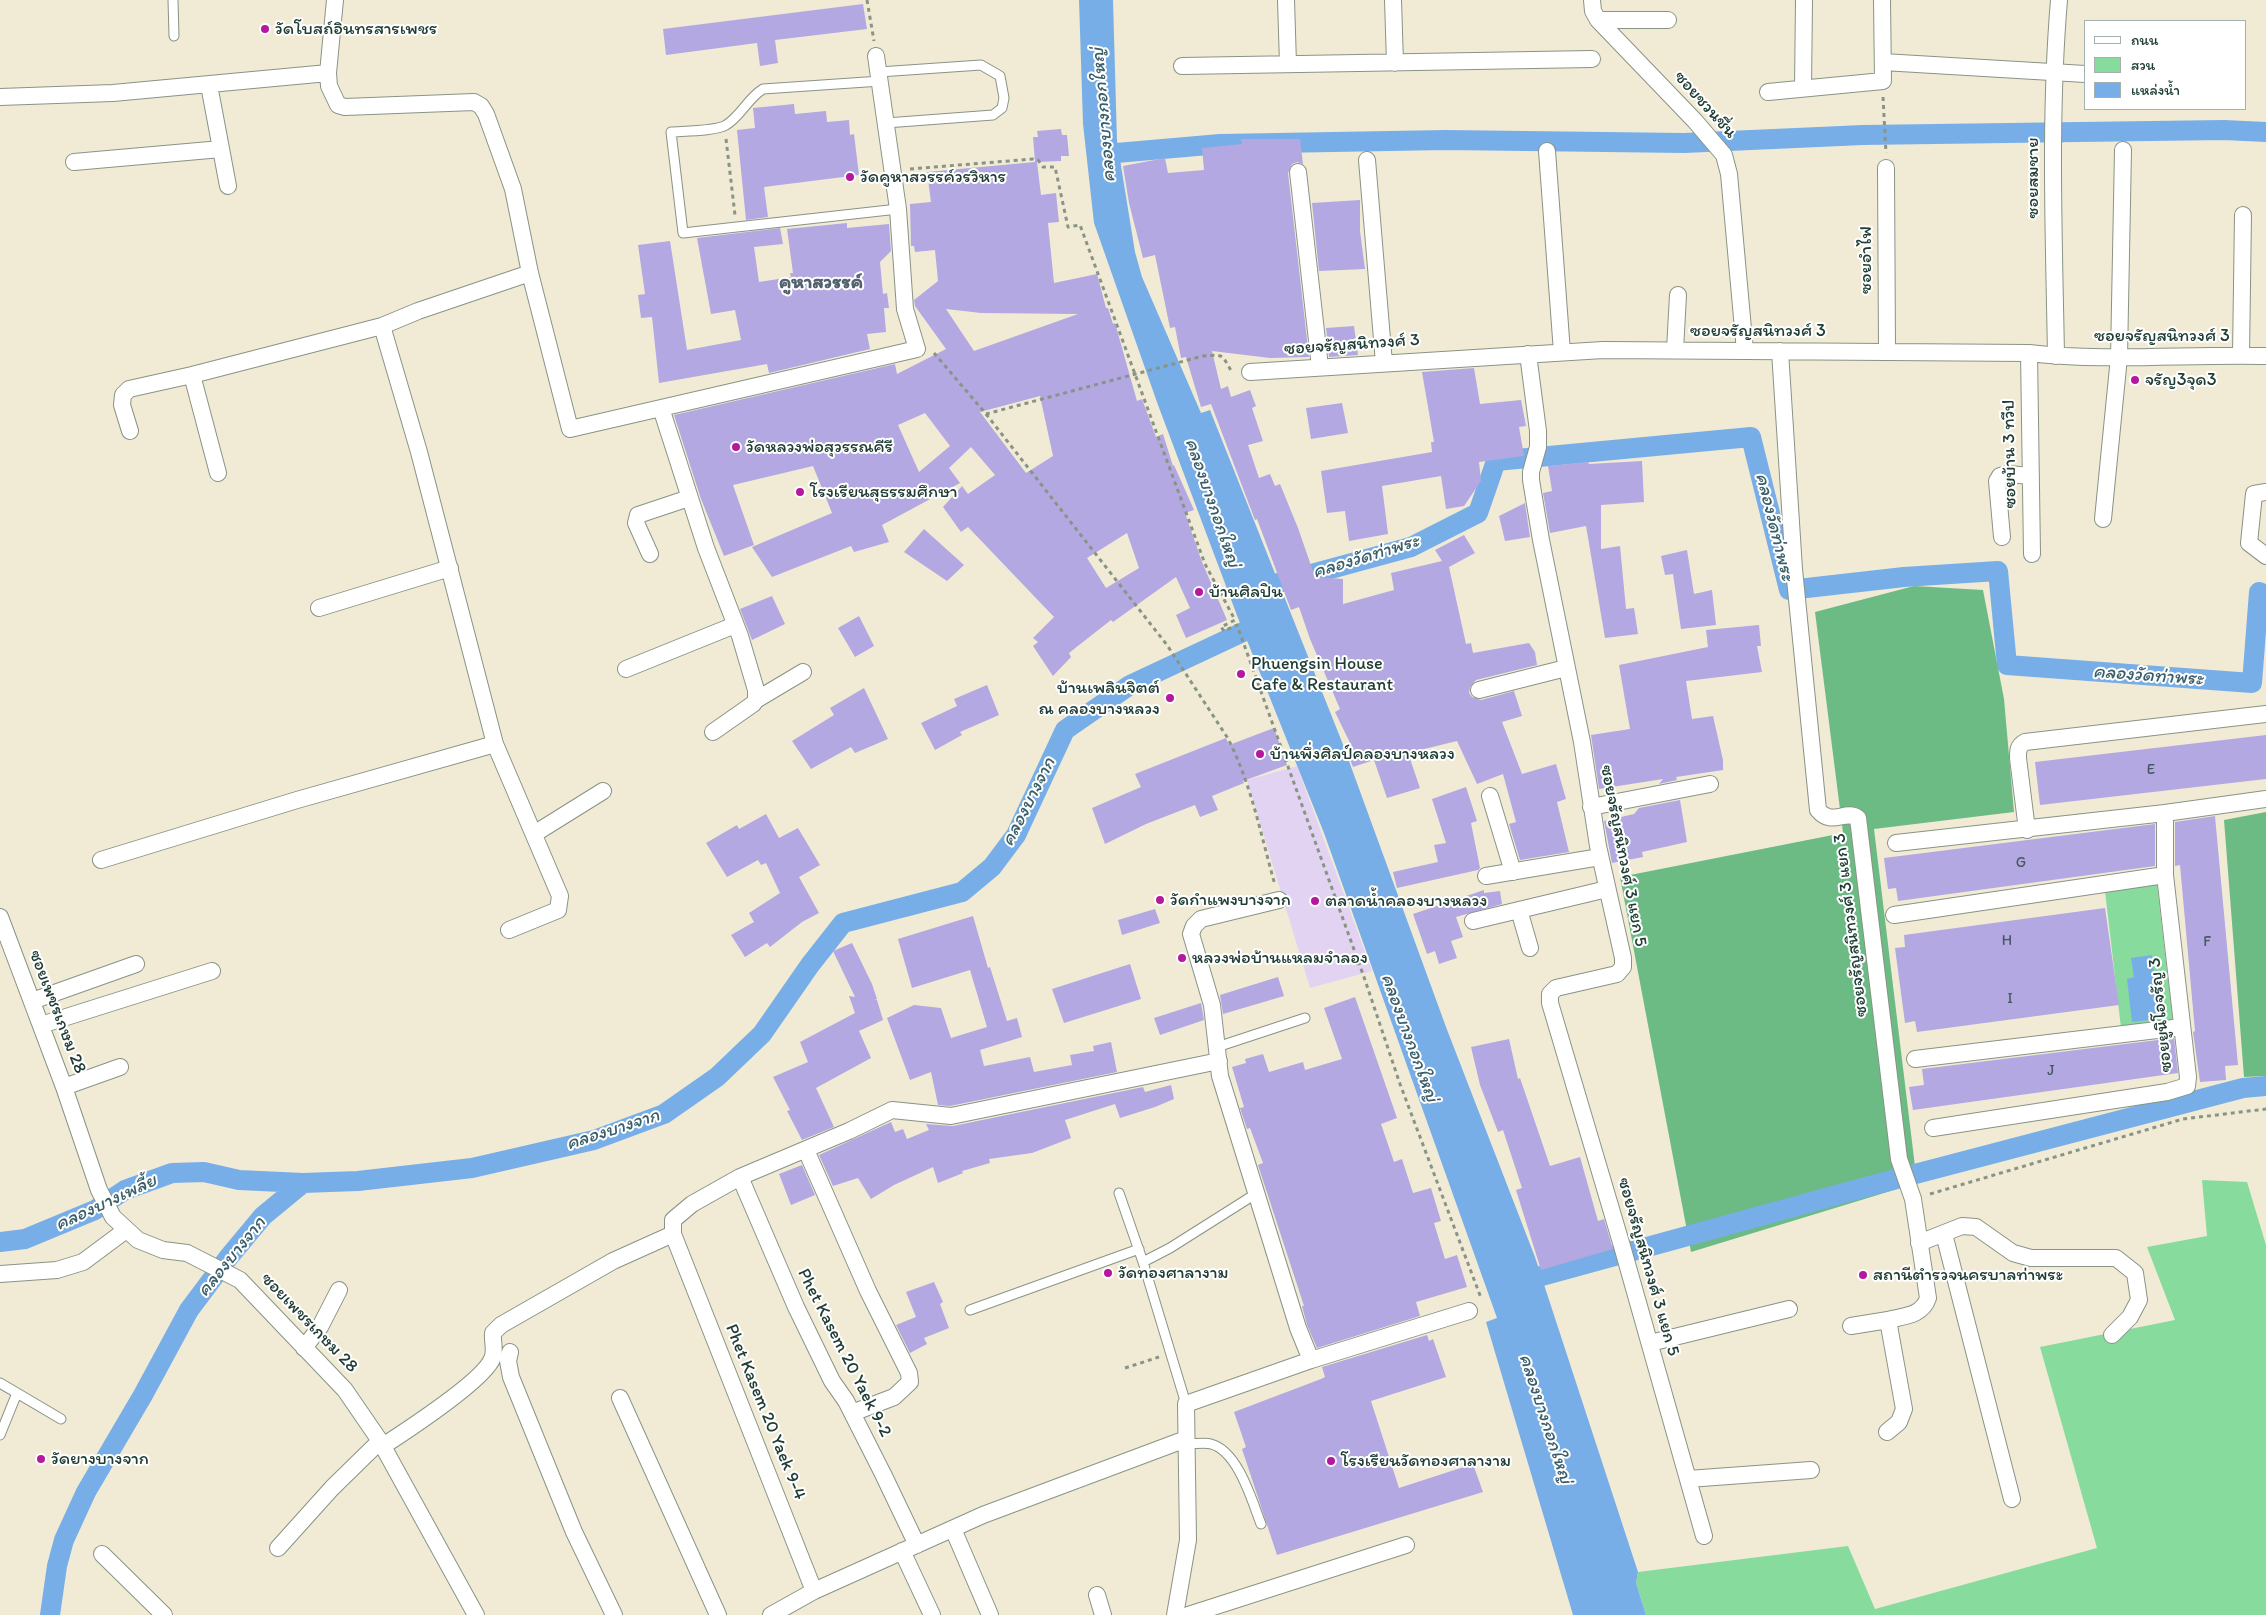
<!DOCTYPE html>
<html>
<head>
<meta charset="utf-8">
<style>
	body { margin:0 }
	#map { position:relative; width:2266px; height:1615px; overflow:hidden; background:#f1ebd6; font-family:Itim,"Playpen Sans Thai",sans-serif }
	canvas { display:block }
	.legend { position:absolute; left:2084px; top:20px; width:162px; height:90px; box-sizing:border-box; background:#fff; border:1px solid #a5b1ae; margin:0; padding:6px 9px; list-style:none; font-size:15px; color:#1f3d34 }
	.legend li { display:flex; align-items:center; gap:10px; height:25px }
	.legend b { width:25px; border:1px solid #a5b1ae }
</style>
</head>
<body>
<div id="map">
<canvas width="2266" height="1615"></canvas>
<ul class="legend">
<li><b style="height:6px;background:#fff"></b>ถนน</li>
<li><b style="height:14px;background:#86db9d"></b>สวน</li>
<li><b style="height:14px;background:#78aee7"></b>แหล่งน้ำ</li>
</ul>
</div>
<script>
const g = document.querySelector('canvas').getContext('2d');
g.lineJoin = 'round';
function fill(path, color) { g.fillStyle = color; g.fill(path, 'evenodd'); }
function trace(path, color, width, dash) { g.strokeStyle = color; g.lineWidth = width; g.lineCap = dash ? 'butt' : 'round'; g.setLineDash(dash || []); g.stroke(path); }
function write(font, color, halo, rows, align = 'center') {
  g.font = font + ' Itim,"Playpen Sans Thai",sans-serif'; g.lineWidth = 4; g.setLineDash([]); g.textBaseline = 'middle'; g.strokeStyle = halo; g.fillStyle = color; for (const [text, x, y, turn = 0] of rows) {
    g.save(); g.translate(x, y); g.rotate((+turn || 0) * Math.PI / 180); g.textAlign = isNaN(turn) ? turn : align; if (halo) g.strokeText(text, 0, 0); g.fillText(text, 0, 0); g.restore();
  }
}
const built = new Path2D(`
	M1297,766L1372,971L1310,988L1247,780Z`);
const green = new Path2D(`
	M2157,885L2173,1023L2121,1028L2105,891Z
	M2202,1180L2247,1182L2266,1245V1615H1646L1636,1583L1638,1572L1848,1546L1875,1609L2097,1548L2040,1347L2175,1320L2147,1247L2207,1236Z`);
const forest = new Path2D(`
	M1914,586L1983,590L2004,699L2014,812L1874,829L1917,1183L1691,1252L1620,877L1843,833L1815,612Z
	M2266,812V1076L2244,1077L2224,820Z`);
const water = new Path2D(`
	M1079,0H1113L1117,141L1135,252L1142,277L1201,413L1210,410L1342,742L1446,1027L1535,1257L1638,1572L1636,1583L1646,1615H1573L1486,1322L1497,1318L1324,833L1238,618L1158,405L1094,223L1083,124Z
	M2152,955L2160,1019L2132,1022L2127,979L2134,977L2131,958Z`);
const canal = new Path2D(`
	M1105,154L1220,144L1446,140L1684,143L1863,135L2224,130L2266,132
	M1253,590L1411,547L1478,513L1496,461L1751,437L1789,590L1904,577L1998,571L2007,665L2252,683L2259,592L2266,595
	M0,1242L25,1239L95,1210L125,1190L172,1173L204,1172L239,1180L303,1183
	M1516,1283L1877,1184L2243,1088L2266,1086
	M50,1615L57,1566L64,1540L86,1492L143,1395L189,1310L228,1258L263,1216L303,1183L358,1181L472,1168L594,1140L664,1114L717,1077L762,1034L810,965L843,923L962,892L992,867L1016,835L1065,730L1130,685L1258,625`);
const building = new Path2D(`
	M863,4L867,29L775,40L778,63L760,66L757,43L666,55L663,29Z
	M794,104L795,114L826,111L827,122L849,120L850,135L854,134L859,175L764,187L768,217L746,220L737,130L755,128L753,108Z
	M1061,129L1062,135H1067L1069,156H1061V161L1037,162L1041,195L1056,193L1059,222L1048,223L1054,283L1097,274L1106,308H1108L1113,324L1115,323L1137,401L1142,399L1156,437L1163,434L1173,466L1174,465L1194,510L1185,513L1202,562L1227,620L1186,638L1176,615L1190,608L1176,577L1113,622L1111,620L1069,653L1071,657L1053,676L1033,646L1038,642L1033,638L1054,617L968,527L961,532L943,507L962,486L968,494L995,475L971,447L949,468L960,483L882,525L889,542L854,552L851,546L772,577L752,547L832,513L813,466L733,485L754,545L724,556L701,499L674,415L895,364L897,374L946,349L915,306L914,300L938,281L935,250L915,252L914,246H911L910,204L931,202L927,172L1035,162L1033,137H1038L1037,131ZM946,309L981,313L1078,314L974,351ZM1040,396L1053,456L1026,473L980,412ZM925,413L950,446L919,472L898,425ZM1127,533L1139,568L1106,588L1087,558Z
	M1241,139H1300L1303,164L1297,162L1292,164L1288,173L1309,357L1270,358L1212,351L1221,389L1228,386L1231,397L1250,390L1256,406L1252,408L1263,441L1248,445L1259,478L1270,474L1275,486L1280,484L1298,528L1315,577L1343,579V604L1394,590L1391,573L1442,561L1435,550L1464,535L1475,553L1449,567L1466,644L1471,643L1473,653L1529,643L1535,652L1537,665L1476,680L1470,687L1469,693L1472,697L1481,700L1514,691L1522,716L1502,722L1522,774L1556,764L1566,799L1557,802L1569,852L1520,860L1509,824L1516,822L1503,774L1477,784L1457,741L1408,753L1420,788L1387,798L1374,760L1353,767L1346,749L1352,747L1335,712L1340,709L1310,639L1299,607L1291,610L1257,519L1255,520L1211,404L1201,407L1186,357L1181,358L1175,327L1170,328L1155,255L1143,258L1129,203L1123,166L1165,158L1168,173L1204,170L1202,148L1242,144Z
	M1360,200V231L1365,269L1319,271L1312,203Z
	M847,223V228L889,224L891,251L880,262L883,294L887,293L889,308H884L886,332L867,334L870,349L769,373L767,364L659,383L652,317L641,318L638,295L645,294L638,245L670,241L687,350L741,340L735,310L711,314L697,238L780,228L783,244L754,247L759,282L791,277L790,273H793L787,229Z
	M1354,326L1358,355L1329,357L1326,328Z
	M1474,368L1480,404L1521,400L1526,426L1519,427L1524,456L1479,462L1481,481L1464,506L1446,509L1441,476L1382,486L1388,534L1349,541L1345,511L1327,513L1321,471L1432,452L1431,442H1434L1422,372Z
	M1342,403L1348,433L1311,439L1306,408Z
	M1642,461L1644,502L1601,505V549L1620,546L1626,609L1634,608L1638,634L1605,638L1586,526L1550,533L1543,493L1552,491L1548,466L1588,462L1589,464Z
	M1525,503L1530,537L1505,541L1499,516Z
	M924,529L964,565L947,581L904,552Z
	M1687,550L1694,594L1712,590L1716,625L1681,629L1673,574L1665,575L1661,556Z
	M772,596L785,624L752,640L740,609Z
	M859,616L874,646L855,657L838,628Z
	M1759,625L1761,646H1757L1762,672L1686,681L1692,719L1713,716L1723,760V770L1676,777L1677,780L1659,784L1663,779L1599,789L1591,735L1630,729L1619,665L1708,647L1706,630Z
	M987,685L999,715L960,732L962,735L935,750L921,723L957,706L954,699Z
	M864,688L888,739L855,753L851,747L811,769L792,741L834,715L830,708Z
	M1274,728L1287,765L1243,781L1244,783L1212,796L1218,810L1200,817L1195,805L1146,824L1105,844L1092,808L1141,787L1135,774L1226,738L1229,745Z
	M2266,735V779L2040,805L2035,762Z
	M1466,787L1477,821L1471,823L1480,868L1478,870L1397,888L1393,872L1438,862L1434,845L1446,843L1432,799Z
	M1680,800L1687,842L1642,852L1643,857L1612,863L1604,821L1634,814L1639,808Z
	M766,814L779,838L798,828L820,865L799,877L819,913L802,922L770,947L767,943L745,957L731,935L754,922L749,913L780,893L766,863L761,865L758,860L727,877L706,843L737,825L739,829Z
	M2215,816L2238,1065L2225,1066L2226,1080L2200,1082L2193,1032L2195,1031L2180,865L2175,866V822Z
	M2155,824V866L1898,901L1896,888L1888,889L1884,858Z
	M1484,890V893L1500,891L1502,904L1456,917L1463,937L1451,941L1457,958L1439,964L1435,951L1427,954L1413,914Z
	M2105,908L2119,1005L1917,1032L1915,1021L1905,1023L1895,948L1905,947L1904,935Z
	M1155,909L1160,923L1122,935L1118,920Z
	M973,916L988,968L990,967L1007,1021L1017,1018L1022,1037L980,1050L984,1066L1030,1057L1034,1072L1072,1065L1070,1055L1094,1051L1093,1046L1111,1042L1117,1072L950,1106L938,1105L931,1072L910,1080L887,1018L914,1005L941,1008L951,1038L987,1027L970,970L912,988L898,939Z
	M852,943L872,984L877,999H875L877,1000L883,1020L859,1031L871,1058L816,1088L834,1127L802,1140L787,1111L790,1110L773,1077L808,1062L800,1042L855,1013L849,996L855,997L833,951Z
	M1130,964L1141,999L1064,1023L1052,989Z
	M1278,977L1284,996L1223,1014L1220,995Z
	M1355,997L1397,1118L1381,1124L1394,1162L1402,1159L1413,1193L1431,1188L1441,1221L1434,1223L1445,1259L1457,1255L1467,1287L1416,1302L1420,1316L1317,1348L1307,1325L1302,1306H1304L1258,1165L1263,1163L1250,1128L1247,1129L1240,1108L1244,1107L1232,1067L1246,1063L1245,1059L1263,1054L1269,1072L1303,1062L1305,1070L1342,1059L1324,1008Z
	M1201,1003L1204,1020L1160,1035L1154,1018Z
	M2174,1038L2178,1073L1913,1110L1909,1087L1924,1085L1922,1069Z
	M1509,1039L1518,1079L1520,1078L1550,1166L1580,1157L1598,1221L1604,1219L1613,1249L1541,1270L1516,1190L1522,1188L1503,1130L1498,1132L1480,1085L1471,1047Z
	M1171,1085L1174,1099L1155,1107L1120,1118L1115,1104L1065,1120L1071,1138L1032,1153L989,1159L990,1163L962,1171L963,1173L938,1183L933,1167L894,1185L871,1199L858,1178L833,1186L819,1155L891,1122L895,1132L903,1129L907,1139L929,1130L926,1124L953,1126L1143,1087L1145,1092Z
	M802,1165L815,1195L791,1205L779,1174Z
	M934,1282L943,1302L940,1304L949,1328L924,1338L927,1344L910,1353L896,1325L916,1317L906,1292Z
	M1427,1335L1429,1341L1433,1339L1446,1377L1371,1401L1399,1488L1473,1464L1483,1492L1277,1555L1242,1449L1246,1447L1234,1412L1321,1379L1325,1377L1322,1367Z`);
const path = new Path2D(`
	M867,0L874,41
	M1883,97L1886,153
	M726,139L735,215
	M910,169L1033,159L1038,160L1043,167H1055L1068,227L1080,225L1205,564L1235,620L1221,627L1224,631L1237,625L1365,980L1400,1084L1481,1298
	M934,353L986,414L1203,356C1226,354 1221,355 1232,372
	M986,414L1167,645L1227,737C1251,782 1261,836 1275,885
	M1356,964L1365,961
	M1930,1194L2183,1119L2266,1109
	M1125,1368L1159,1357`);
const service = new Path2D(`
	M173,0L174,36
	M879,72L981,65L1000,76L1004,98L1002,108L993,115L886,123
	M881,81L763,89C747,99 741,116 726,125C717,131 684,131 671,132L683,233L898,209
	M1217,1047L1305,1018
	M1119,1193L1143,1262L1186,1404
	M1143,1262L1170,1248L1257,1193
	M970,1310L1139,1249
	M0,1383L61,1419
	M0,1435L17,1393
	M1188,1444C1195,1444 1205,1442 1211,1444C1238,1451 1252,1501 1261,1524`);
const minor = new Path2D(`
	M1286,0L1288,64
	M1393,0L1395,63
	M1592,0L1593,11L1598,20L1695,121L1724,155L1729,174L1745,351
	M1598,20H1668
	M1883,62L2085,74
	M1182,66L1592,59
	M328,73L335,0
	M209,85L228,186
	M1803,88L1804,0
	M1768,92L1883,81L1882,0
	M0,97L113,93L328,73L329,86L338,105L345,107L474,102L481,106L486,114L513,189L530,273L570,429L917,349L905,309L898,209L876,56
	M1547,151L1562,352
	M1367,160L1384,363
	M74,162L221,149
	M1886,168L1887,351
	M1298,172L1320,367
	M382,326L419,452L495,744L560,896L558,910L509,930
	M1675,350L1678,295
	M1780,351L1794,569L1818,810C1832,827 1845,809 1858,818L1899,1159L1913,1199L1928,1298C1922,1316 1904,1316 1888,1320L1904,1409L1899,1422L1887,1432
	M2029,353L2032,554
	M1528,354L1538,431V447L1531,472V480L1541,540L1582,742L1598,846L1623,958V967L1617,974L1556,988L1550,994V1003L1622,1246L1704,1536
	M2241,355L2243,215
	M2056,356C2054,237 2049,119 2059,0
	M1250,372L1603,350L2029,353C2108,362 2187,354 2266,356
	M661,408L706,548L740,636L756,690V700L753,704L713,732
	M130,431L122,405L123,395L129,389L192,375
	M218,473L192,375L382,326L418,311L530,273
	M2266,492L2254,494L2249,543L2266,556
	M2103,519L2119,357L2123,150
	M2002,537L1997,481L2000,476L2008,474L2031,476
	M650,554L636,523L638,515L689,498
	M319,608L450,568
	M626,669L735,625
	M1479,690L1566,668
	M756,700L803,672
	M1490,796L1513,872
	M1591,807L1710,784
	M2027,830L2018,758C2018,750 2018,746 2025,742L2266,714
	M534,834L603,791
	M1896,843L2165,813
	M101,860L297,800L495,744
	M1486,876L1600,857
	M1519,910L1530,948
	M1894,915L2165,875
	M0,917L64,1087L99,1190L113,1217L138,1240L163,1250L187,1253L240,1280L345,1390L380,1441L476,1615
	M1473,921L1607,889
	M32,1001L136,964
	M41,1025L212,971
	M1915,1059L2182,1027
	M64,1087L120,1067
	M1933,1128L2167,1092L2187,1086L2188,1077L2165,875V813L2266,799
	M806,1150L868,1291L909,1373L910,1382L894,1397L852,1413
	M740,1177L796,1307L832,1381L846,1401L883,1474L917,1545
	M1944,1234L2012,1499
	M1919,1243L1962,1226L1976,1227L2013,1253L2031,1258H2116L2135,1273L2139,1300L2130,1317L2112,1335
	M0,1274L57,1270L83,1262L126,1230
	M1851,1326L1888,1320
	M1650,1343L1789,1309
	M304,1348L320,1327L339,1290
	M510,1352L508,1361L511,1377L574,1532L614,1615
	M1311,1360L1469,1311
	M620,1398L718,1615
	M383,1446C406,1431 483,1381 492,1359C496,1351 492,1341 493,1333L501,1325L613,1261L673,1234
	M1688,1479L1811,1470
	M953,1529L990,1615
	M278,1548L332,1488L380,1441
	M902,1551L932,1615
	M102,1554L164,1615
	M814,1591L673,1234V1220L692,1204L740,1177L849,1131L892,1110L951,1116L1219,1061
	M1097,1595L1103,1615
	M771,1615L814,1591L983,1515L1186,1439
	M1175,1615L1188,1540L1186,1404L1311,1360L1298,1328L1220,1076L1212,1005L1191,934L1194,926L1201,919L1279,900
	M1188,1615L1406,1545`);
const markers = [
	[265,29,5,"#b5179e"],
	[850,177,5,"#b5179e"],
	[2135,380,5,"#b5179e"],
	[736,447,5,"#b5179e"],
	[800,492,5,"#b5179e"],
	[1199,592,5,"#b5179e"],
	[1241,674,5,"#b5179e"],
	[1170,698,5,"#b5179e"],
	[1260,754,5,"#b5179e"],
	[1160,900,5,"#b5179e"],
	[1315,901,5,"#b5179e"],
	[1182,958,5,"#b5179e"],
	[1108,1273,5,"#b5179e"],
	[1863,1275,5,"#b5179e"],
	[41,1459,5,"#b5179e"],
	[1331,1461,5,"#b5179e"]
];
const numberNames = [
	["E",2151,770],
	["G",2021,863],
	["H",2007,941],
	["F",2207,942],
	["I",2010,999],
	["J",2051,1071]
];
const poiNames = [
	["วัดโบสถ์อินทรสารเพชร",275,29],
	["วัดคูหาสวรรค์วรวิหาร",860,177],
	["จรัญ3จุด3",2145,380],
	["วัดหลวงพ่อสุวรรณคีรี",746,447],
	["โรงเรียนสุธรรมศึกษา",810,492],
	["บ้านศิลปิน",1209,592],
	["Phuengsin House",1251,664],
	["Cafe & Restaurant",1251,685],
	["บ้านเพลินจิตต์",1160,688,"right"],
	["ณ คลองบางหลวง",1160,709,"right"],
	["บ้านพึ่งศิลป์คลองบางหลวง",1270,754],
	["วัดกำแพงบางจาก",1170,900],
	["ตลาดน้ำคลองบางหลวง",1325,901],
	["หลวงพ่อบ้านแหลมจำลอง",1192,958],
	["วัดทองศาลางาม",1118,1273],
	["สถานีตำรวจนครบาลท่าพระ",1873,1275],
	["วัดยางบางจาก",51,1459],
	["โรงเรียนวัดทองศาลางาม",1341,1461]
];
const streetNames = [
	["ซอยชวนชื่น",1705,105,48],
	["ซอยสมชาย",2033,178,-90],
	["ซอยอำไฟ",1866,260,-90],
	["ซอยจรัญสนิทวงศ์ 3",1758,331],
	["ซอยจรัญสนิทวงศ์ 3",2162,336],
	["ซอยจรัญสนิทวงศ์ 3",1352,345,-4],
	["ซอยบ้าน 3 ทวีป",2010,454,-91],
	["ซอยจรัญสนิทวงศ์ 3 แยก 5",1623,856,79],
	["ซอยจรัญสนิทวงศ์ 3 แยก 3",1851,925,-97],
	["ซอยเพชรเกษม 28",57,1012,69],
	["ซอยยูนิโอจรัญ 3",2161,1015,-96],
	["ซอยจรัญสนิทวงศ์ 3 แยก 5",1648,1267,74],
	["ซอยเพชรเกษม 28",309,1323,46],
	["Phet Kasem 20 Yaek 9-2",844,1353,63],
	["Phet Kasem 20 Yaek 9-4",765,1412,68]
];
const waterNames = [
	["คลองบางกอกใหญ่",1104,115,-95],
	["คลองบางกอกใหญ่",1212,503,71],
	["คลองวัดท่าพระ",1774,527,76],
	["คลองวัดท่าพระ",1366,557,-17],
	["คลองวัดท่าพระ",2148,676,4],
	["คลองบางจาก",1029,802,-63],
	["คลองบางกอกใหญ่",1409,1038,70],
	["คลองบางจาก",613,1130,-18],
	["คลองบางเพลี้ย",106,1203,-25],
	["คลองบางจาก",232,1257,-51],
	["คลองบางกอกใหญ่",1545,1419,72]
];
const quarterNames = [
	["คูหาสวรรค์",821,283]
];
fill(built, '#e3d3f2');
fill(green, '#86db9d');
fill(forest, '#6cbb84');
fill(water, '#78aee7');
trace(canal, '#78aee7', 20);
fill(building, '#b3a8e2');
trace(service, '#889485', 11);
trace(minor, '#889485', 18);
trace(path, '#889485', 3, [4, 4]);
trace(service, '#fff', 9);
trace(minor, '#fff', 16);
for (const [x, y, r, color] of markers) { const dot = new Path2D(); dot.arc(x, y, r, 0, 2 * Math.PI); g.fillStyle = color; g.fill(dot); trace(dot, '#fff', 2); }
write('15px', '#445860', null, numberNames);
write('18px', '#1f3d34', '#fff', poiNames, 'left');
write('18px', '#1f3d34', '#fff', streetNames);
write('italic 19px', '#3a5f6a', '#fff', waterNames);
write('bold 20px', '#536271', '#fff', quarterNames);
</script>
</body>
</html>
